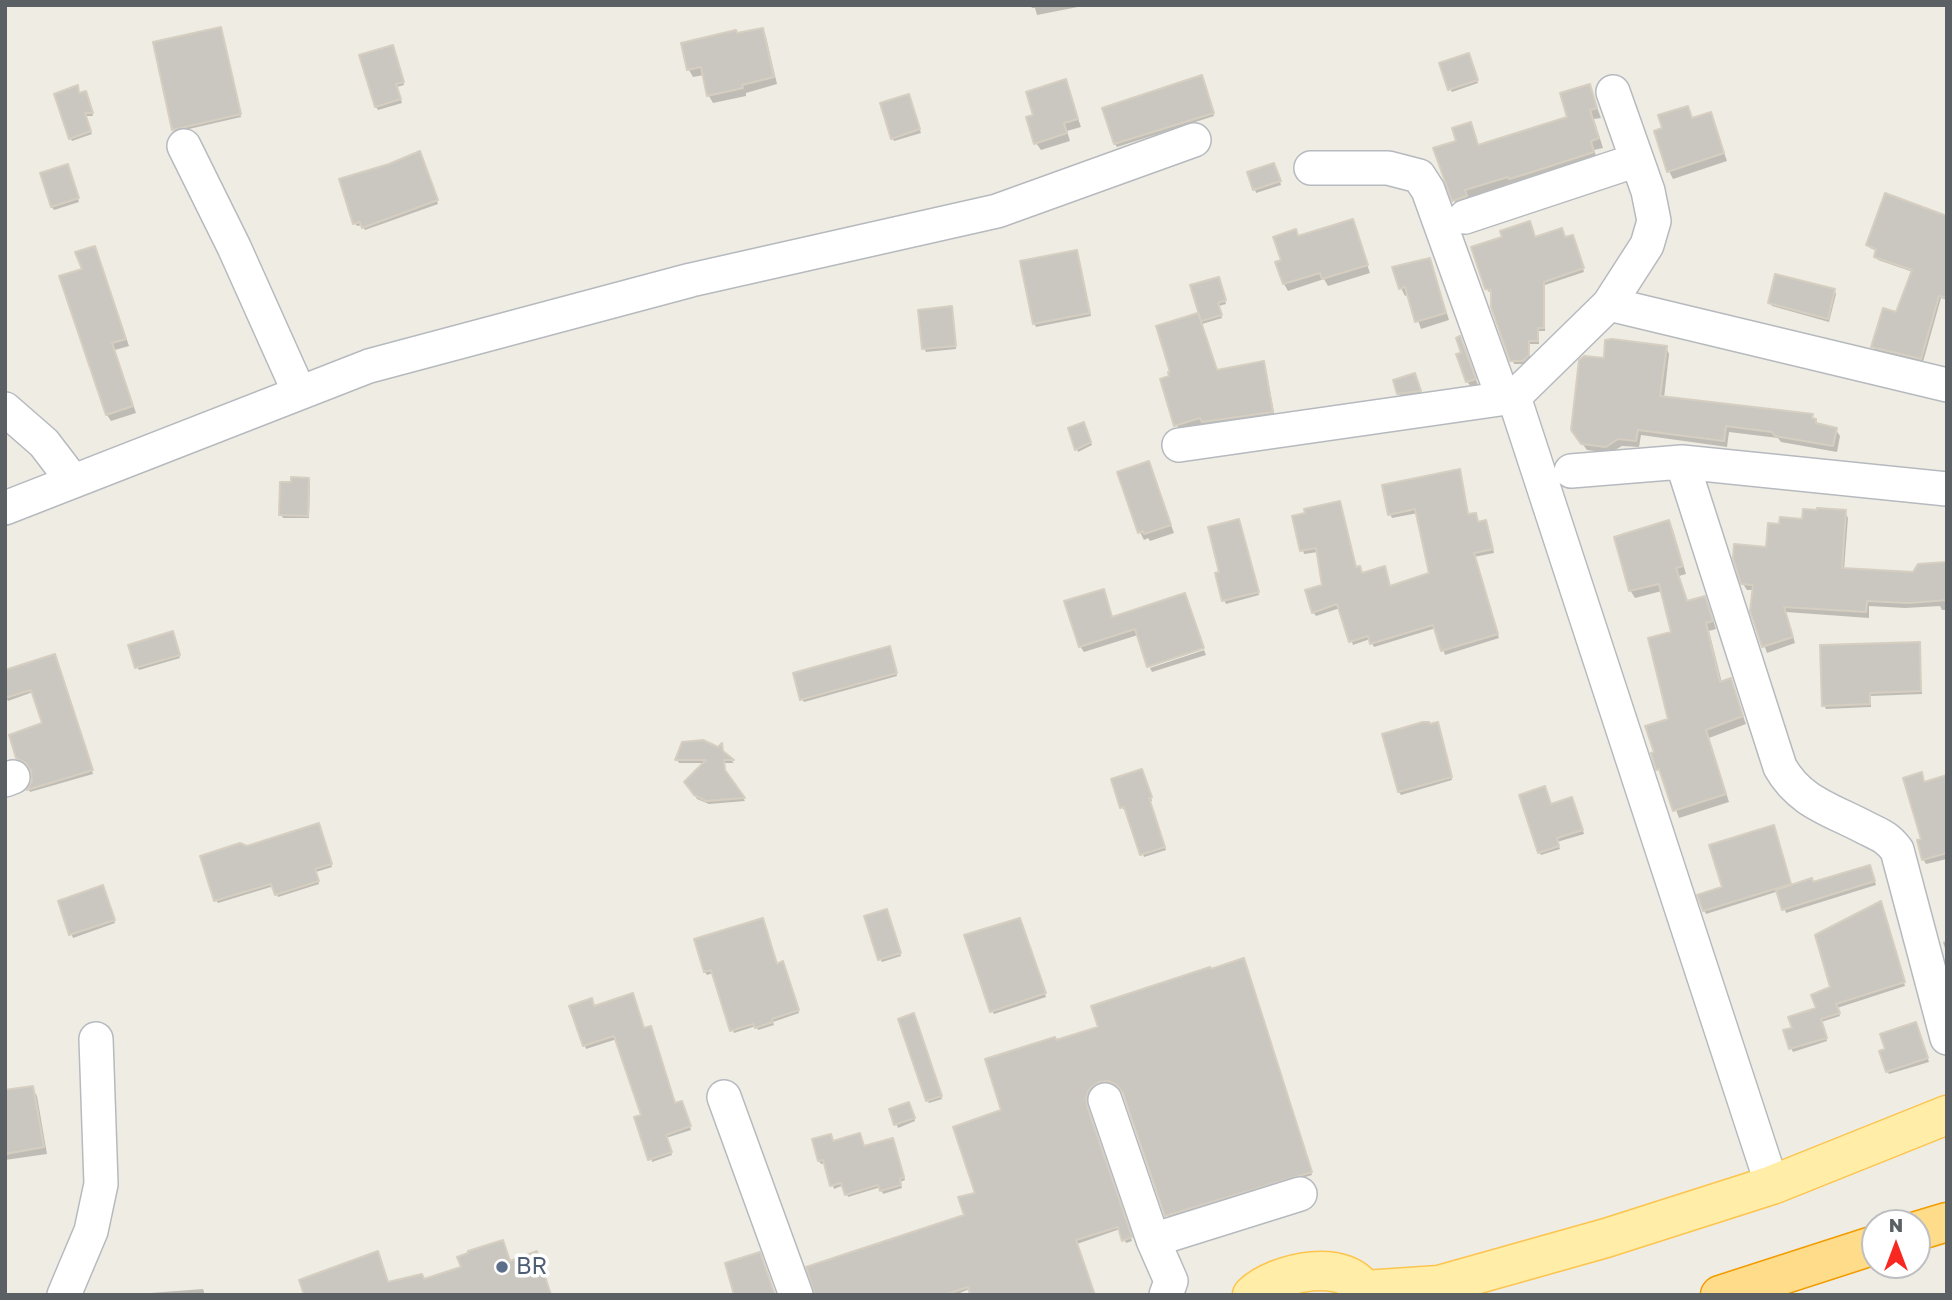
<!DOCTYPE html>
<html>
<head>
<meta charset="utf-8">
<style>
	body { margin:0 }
	#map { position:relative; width:1952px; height:1300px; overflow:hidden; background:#efece3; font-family:"Golos Text",sans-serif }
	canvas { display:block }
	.frame { position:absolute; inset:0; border:7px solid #5b6065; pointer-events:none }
	.north { position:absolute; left:1861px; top:1209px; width:70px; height:70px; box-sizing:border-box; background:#fff; border:2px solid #bdbfc1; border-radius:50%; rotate:0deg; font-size:19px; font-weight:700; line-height:28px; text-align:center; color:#5b6065 }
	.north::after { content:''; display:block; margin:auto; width:24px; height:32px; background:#f82821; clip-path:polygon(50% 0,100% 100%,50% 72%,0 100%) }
</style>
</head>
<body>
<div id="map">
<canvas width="1952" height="1300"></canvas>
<div class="frame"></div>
<div class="north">N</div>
</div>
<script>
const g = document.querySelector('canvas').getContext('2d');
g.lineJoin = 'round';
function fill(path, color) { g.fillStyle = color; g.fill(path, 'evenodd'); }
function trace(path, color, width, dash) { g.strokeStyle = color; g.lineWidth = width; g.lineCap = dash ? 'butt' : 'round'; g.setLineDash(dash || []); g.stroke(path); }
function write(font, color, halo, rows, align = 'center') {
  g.font = font + ' "Golos Text",sans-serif'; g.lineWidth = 7; g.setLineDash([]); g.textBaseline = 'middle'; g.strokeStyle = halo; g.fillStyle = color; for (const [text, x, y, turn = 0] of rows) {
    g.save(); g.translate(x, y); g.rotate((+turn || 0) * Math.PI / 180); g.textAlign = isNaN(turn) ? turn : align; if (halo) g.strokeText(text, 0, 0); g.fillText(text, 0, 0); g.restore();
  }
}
const shadow = new Path2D(`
	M1030,5H1088L1037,15L1035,8H1032Z
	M762,30L766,37L777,84L746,93V96L713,103L709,96L704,75L693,77L689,70L737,35Z
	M222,32L241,117L176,132L174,129Z
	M394,50L404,85L397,87L402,103L378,110L376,107Z
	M1470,58L1478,83L1452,92L1450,89Z
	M1203,80L1214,116L1117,147L1115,144Z
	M1065,81L1081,127L1067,131L1070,141L1041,150L1036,143L1035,116Z
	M1589,86L1601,118L1594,119L1603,148L1594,150L1598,161L1459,209L1454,200L1458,142L1470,124L1479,146L1569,118Z
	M79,91L80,95L87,96L93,116H85L92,134L72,141L70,138Z
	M910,100L921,133L894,141L892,138Z
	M1687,108L1693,120L1711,114L1727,161L1673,179L1669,171L1664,129Z
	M421,156L438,204L365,230L362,225L357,226L355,223Z
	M1276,168L1281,185L1256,193L1250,173Z
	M69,170L79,202L54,210L52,207Z
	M1947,217V300L1941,298L1923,362L1875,350L1873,347L1897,314L1913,272L1878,260L1876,256L1877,251L1870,248L1868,245Z
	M1352,221L1370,273L1328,286L1324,279L1288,291L1284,284L1283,261L1299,238Z
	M1535,239L1574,240L1584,272L1545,285V331H1539V344H1530V359L1525,364H1514L1493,292H1489L1487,289Z
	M1076,252L1091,316L1036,327L1034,323Z
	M98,255L129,346L115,350L136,413L111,421L107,415L84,270Z
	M1429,260L1433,268L1449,320L1421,329L1409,294L1405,296L1401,288Z
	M1220,282L1226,304L1219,306L1222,318L1202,324L1218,371L1263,363L1266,369L1275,418L1207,428L1205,424L1179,431L1162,380L1171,377L1197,315L1203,322L1192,286Z
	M1834,290L1836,294L1829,322L1772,306L1770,303Z
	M951,308L956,349L926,352L924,348Z
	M1459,338L1479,387L1472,389L1467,381Z
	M1666,347L1669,354L1664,398L1812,416L1818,425L1836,430L1840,436L1837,452L1781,442L1778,438L1729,432L1727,447L1641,435L1639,447L1622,446L1610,453L1587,450L1577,437L1605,360Z
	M1416,378L1421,394L1401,397L1399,394Z
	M1085,427L1092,445L1078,452L1077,449Z
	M1947,439V468L1945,464Z
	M1148,463L1174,533L1150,541L1148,538L1144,540L1140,532Z
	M1461,475L1469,516L1475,515L1479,523L1485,522L1488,526L1494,553L1474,557L1499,638L1445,655L1436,628L1374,647L1370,639L1353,645L1340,608L1316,616L1313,612L1324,586L1318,552L1304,554L1294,517L1362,575L1386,572L1391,588L1431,575L1418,513L1392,518L1390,514Z
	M308,480L310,483L309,518H283L281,514L293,484Z
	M1845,512L1848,518L1844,570L1913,573L1947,564V610H1942L1940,606L1905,608L1869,606V618L1786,612L1795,643L1767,653L1752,611L1754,590H1747L1743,584L1781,525Z
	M1669,522L1673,530L1686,574L1679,576L1688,602L1704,598L1709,606L1716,629L1709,631L1722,683L1730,680L1746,724L1709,738L1729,802L1679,818L1664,777L1658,769L1670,720L1673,633L1662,591L1635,598L1630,590Z
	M1240,524L1259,595L1226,604L1224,600Z
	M1103,591L1113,618L1185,595L1203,647L1138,635L1084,652L1080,646Z
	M174,636L180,658L139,670L137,667Z
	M1919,644L1922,694L1871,696V707L1826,709L1824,705Z
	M1204,650L1206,655L1152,672L1150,668Z
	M891,651L897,676L804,702L802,699Z
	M56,659L93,774L30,792L29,790L34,781L33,771L18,757L44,724L33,692L8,701L5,696Z
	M1439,728L1452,780L1401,795L1399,792Z
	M721,746L723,753L734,763H724L725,774L745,801L709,804L697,799L687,782L705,763H679L677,760L718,749Z
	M1143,774L1152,801L1150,802L1166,850L1144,857L1127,810H1124L1122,807Z
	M1921,774L1925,783L1947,777V859L1926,864L1923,859Z
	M1573,802L1584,834L1557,842L1560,849L1541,855L1539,852L1551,806Z
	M320,829L332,867L316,872L319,884L278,897L274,886L218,903L216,900L244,848Z
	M1775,830L1792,887L1871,870L1876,885L1786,913L1779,891L1706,914L1704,910Z
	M104,891L115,923L73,938L60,902Z
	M1882,907L1905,986L1837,1008L1840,1016L1821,1022L1827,1041L1793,1052L1791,1048L1794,1029L1818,1009Z
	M888,914L901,956L882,962L880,959Z
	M1021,924L1046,997L994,1014L992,1011Z
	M696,940L784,967L799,1013L773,1022L774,1025L758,1030L756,1026L734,1033L713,973L707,975L705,972Z
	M1947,941V955L1943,942Z
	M1245,964L1312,1175L1169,1219L1122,1089L1112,1084L1100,1085L1092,1090L1087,1100L1088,1111L1132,1241L1126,1243L1120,1229L1077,1244L955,1295H816L966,1216L977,1194L1003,1111L1056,1042L1101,1028L1211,971Z
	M572,1007L594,1008L644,1030L675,1105L683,1106L691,1130L666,1138L672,1155L652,1162L643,1116L617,1039L586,1049Z
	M915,1018L942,1099L929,1103L927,1100Z
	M1917,1028L1929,1062L1889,1074L1887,1071Z
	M32,1088L37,1096L47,1154L5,1160V1093Z
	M911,1107L915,1121L898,1128L891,1110Z
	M833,1143L864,1148L894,1143L905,1180L900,1182L902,1188L883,1194L881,1187L848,1197L844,1185L834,1189L825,1163L821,1164L819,1161Z
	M502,1242L511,1262L536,1254L552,1295H305L377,1253L389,1283L424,1281L463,1268Z
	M203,1289L205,1295H150V1293Z`);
const building = new Path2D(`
	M221,27L241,114L172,130L153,42Z
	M763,28L774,77L742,85L743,88L707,96L701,67L687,70L681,43L736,30L737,33Z
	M393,45L404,82L396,84L401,99L375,107L359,55Z
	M1469,53L1478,80L1448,90L1439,63Z
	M1202,75L1214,113L1114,144L1102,108Z
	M1066,79L1078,119L1064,123L1067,133L1034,144L1026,117L1033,115L1026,92Z
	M1590,84L1597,108L1590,110L1599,138L1591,141L1594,152L1526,174L1509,179L1508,177L1465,190L1467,196L1452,201L1433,148L1456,141L1452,128L1471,122L1478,145L1567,117L1560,93Z
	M78,85L79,93L86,91L93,113H85L91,131L69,139L54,94Z
	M909,94L920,129L891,139L880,103Z
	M1688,106L1692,118L1711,112L1724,153L1667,172L1654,131L1662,128L1658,115Z
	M420,151L438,200L362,228L360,222L353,224L339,179L389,164Z
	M1274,163L1281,181L1253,190L1247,172Z
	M68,164L79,198L51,207L40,173Z
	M1885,193L1947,216V298L1939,296L1921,359L1871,347L1883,308L1896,312L1912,270L1874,257L1876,249L1866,245Z
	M1353,219L1368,265L1322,279L1320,273L1283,284L1275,262L1281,260L1273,237L1296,229L1298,236Z
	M1530,221L1535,237L1562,228L1565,237L1573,235L1584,268L1544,282V328H1538V341H1529V355L1523,361H1510L1491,307V290L1485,289L1471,247L1502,237L1500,231Z
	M95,246L126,339L112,343L133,406L106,415L59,276L82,269L75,252Z
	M1077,250L1090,313L1033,324L1020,261Z
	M1430,258L1446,313L1415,322L1405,287L1399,289L1392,267Z
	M1775,274L1835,289L1828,319L1768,303Z
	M1219,277L1226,300L1218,303L1222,315L1201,321L1190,285Z
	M952,306L956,346L922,349L918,310Z
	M1198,313L1217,370L1264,361L1273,412L1202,422L1200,418L1174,426L1160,379L1169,376L1168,372H1170L1156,326Z
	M1460,336L1476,379L1466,382L1456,354L1461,353L1456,338Z
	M1612,339L1667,346L1660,396L1813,414L1812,418L1816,419V423L1837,428L1833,446L1775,436L1772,432L1726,426L1724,441L1638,430L1636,441L1618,439L1606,447L1581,444L1571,430L1579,360L1584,356L1604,358L1605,340Z
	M1415,373L1421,391L1397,394L1393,380Z
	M1084,422L1091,442L1075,450L1068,428Z
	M1149,461L1171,525L1144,534L1143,531L1138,533L1117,472Z
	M1460,469L1468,514L1476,513L1478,522L1486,520L1493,549L1474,553L1498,634L1441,651L1433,625L1370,644L1368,636L1349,642L1337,604L1312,613L1305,590L1322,585L1316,548L1300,551L1292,516L1305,513L1304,509L1340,501L1356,567L1360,566L1362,573L1385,566L1390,586L1429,573L1415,509L1388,515L1382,485Z
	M291,477L309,478L308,516L279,515L280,482H291Z
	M1817,508L1846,510L1842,568L1913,572L1918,564L1947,562V600L1909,603L1867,601L1866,612L1784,607L1793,637L1762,647L1750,611L1753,585L1741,584L1733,558L1734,544L1766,547L1768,523L1779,524L1780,517L1802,519L1803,509L1817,510Z
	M1239,519L1259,592L1222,601L1215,573L1219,572L1208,527Z
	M1669,520L1683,566L1676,568L1687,601L1705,596L1713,621L1706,623L1720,682L1731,678L1743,716L1706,730L1726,794L1673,811L1659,769L1656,770L1651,753L1654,752L1645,726L1668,719L1648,638L1671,632L1659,584L1629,591L1614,537Z
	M1104,589L1112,617L1185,593L1204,648L1147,667L1135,629L1079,647L1064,601Z
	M173,631L180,655L135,668L128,645Z
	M1920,642L1921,691L1870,693V704L1822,706L1820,645Z
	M890,646L897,673L800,700L793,673Z
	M55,654L93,770L27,790L32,781L31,771L26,763L16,758L9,735L42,723L31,690L5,698V670Z
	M1423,722H1429L1430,724L1438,722L1452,777L1398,792L1382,734Z
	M703,740L718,747L722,743L723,751L734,760H724L725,770L745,798L706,801L694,795L684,782L706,760H675L682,742Z
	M1142,769L1152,797L1149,798L1165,847L1140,855L1124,807L1120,808L1111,779Z
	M1922,772L1924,782L1947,775V853L1922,860L1917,840L1921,839L1903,778Z
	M1545,786L1551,804L1572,797L1583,830L1557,838L1559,846L1538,853L1519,795Z
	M319,823L332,864L315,869L319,881L275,895L271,884L214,901L200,856L240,843L247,846Z
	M1774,825L1791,884L1703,911L1697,895L1722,887L1709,845Z
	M1870,865L1875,881L1782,910L1776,890L1812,878L1813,882Z
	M103,885L115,920L69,935L58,901Z
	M1881,901L1905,982L1836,1004L1840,1013L1821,1019L1827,1038L1789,1049L1783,1030L1792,1028L1788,1017L1816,1008L1811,995L1830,987L1815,935Z
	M887,909L901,953L878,960L864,916Z
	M763,918L777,964L783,961L799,1010L772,1019L773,1022L755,1028L753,1024L730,1031L711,970L704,972L694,939Z
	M1020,918L1046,993L990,1012L964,935Z
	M1244,958L1312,1172L1165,1216L1123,1093L1117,1085L1108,1081L1099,1082L1090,1088L1086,1097L1087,1106L1132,1237L1122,1241L1118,1227L1076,1240L1095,1295H970L968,1287L944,1295H815L806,1267L964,1215L958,1197L975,1193L953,1127L1001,1110L985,1059L1055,1037L1056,1040L1098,1027L1091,1006L1210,967L1211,969Z
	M633,993L644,1028L651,1026L675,1103L682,1101L691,1126L666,1135L672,1152L648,1160L634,1117L641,1115L614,1036L583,1046L569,1006L592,998L594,1006Z
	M914,1013L942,1096L926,1101L898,1019Z
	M1916,1022L1928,1058L1886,1072L1879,1051L1885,1049L1880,1034Z
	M33,1086L44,1147L5,1154V1090Z
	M909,1102L915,1118L894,1125L889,1109Z
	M860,1133L864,1146L893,1138L904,1177L900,1179L901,1185L880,1191L878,1185L845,1195L841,1183L830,1186L823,1160L818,1161L812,1139L831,1134L833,1141Z
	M503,1240L510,1261L537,1251L551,1295H304L299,1280L378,1251L388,1282L422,1274L424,1279L461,1267L457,1257L468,1253V1251Z
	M760,1252L775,1295H734L725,1263Z`);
const minor = new Path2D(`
	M1613,92L1648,191L1654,221L1647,245L1609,304L1514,397L1772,1185
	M184,146L234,247L299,392
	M1311,168H1388L1419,176L1428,190L1503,398
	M1465,217L1637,160
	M1609,304L1947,385
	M5,409L44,443L73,481
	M1179,445L1514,397
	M1682,462L1780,767C1799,801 1829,809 1862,826C1879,835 1885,835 1897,850L1947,1038
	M1571,471L1682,462L1947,489
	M5,508L369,366L691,280L997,211L1194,140
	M5,780L13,777
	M724,1097L796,1295
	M1105,1100L1153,1240L1171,1281L1166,1295
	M1153,1240L1300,1194
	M64,1295L91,1231L101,1184L96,1039`);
const major = new Path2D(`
	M1364,1290L1439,1285L1606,1238L1772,1185L1947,1115
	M1252,1295C1276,1272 1350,1255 1366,1295`);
const highway = new Path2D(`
	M1917,1231L1947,1222
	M1720,1295L1875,1245`);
const markers = [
	[502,1267,7,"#5c6f8a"]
];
const serviceNames = [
	["BR",516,1267]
];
fill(shadow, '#0003');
fill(building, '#cac7c0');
trace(building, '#d5cec1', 2);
trace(minor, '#b6babf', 36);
trace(major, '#fdc44e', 41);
trace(highway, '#f29c00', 41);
trace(minor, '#fff', 33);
trace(major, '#ffeda8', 38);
trace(highway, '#ffdc8a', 38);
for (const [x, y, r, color] of markers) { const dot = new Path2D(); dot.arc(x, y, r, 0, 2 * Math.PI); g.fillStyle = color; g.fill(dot); trace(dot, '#fff', 2.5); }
write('23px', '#4e5e75', '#fff', serviceNames, 'left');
</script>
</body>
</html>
